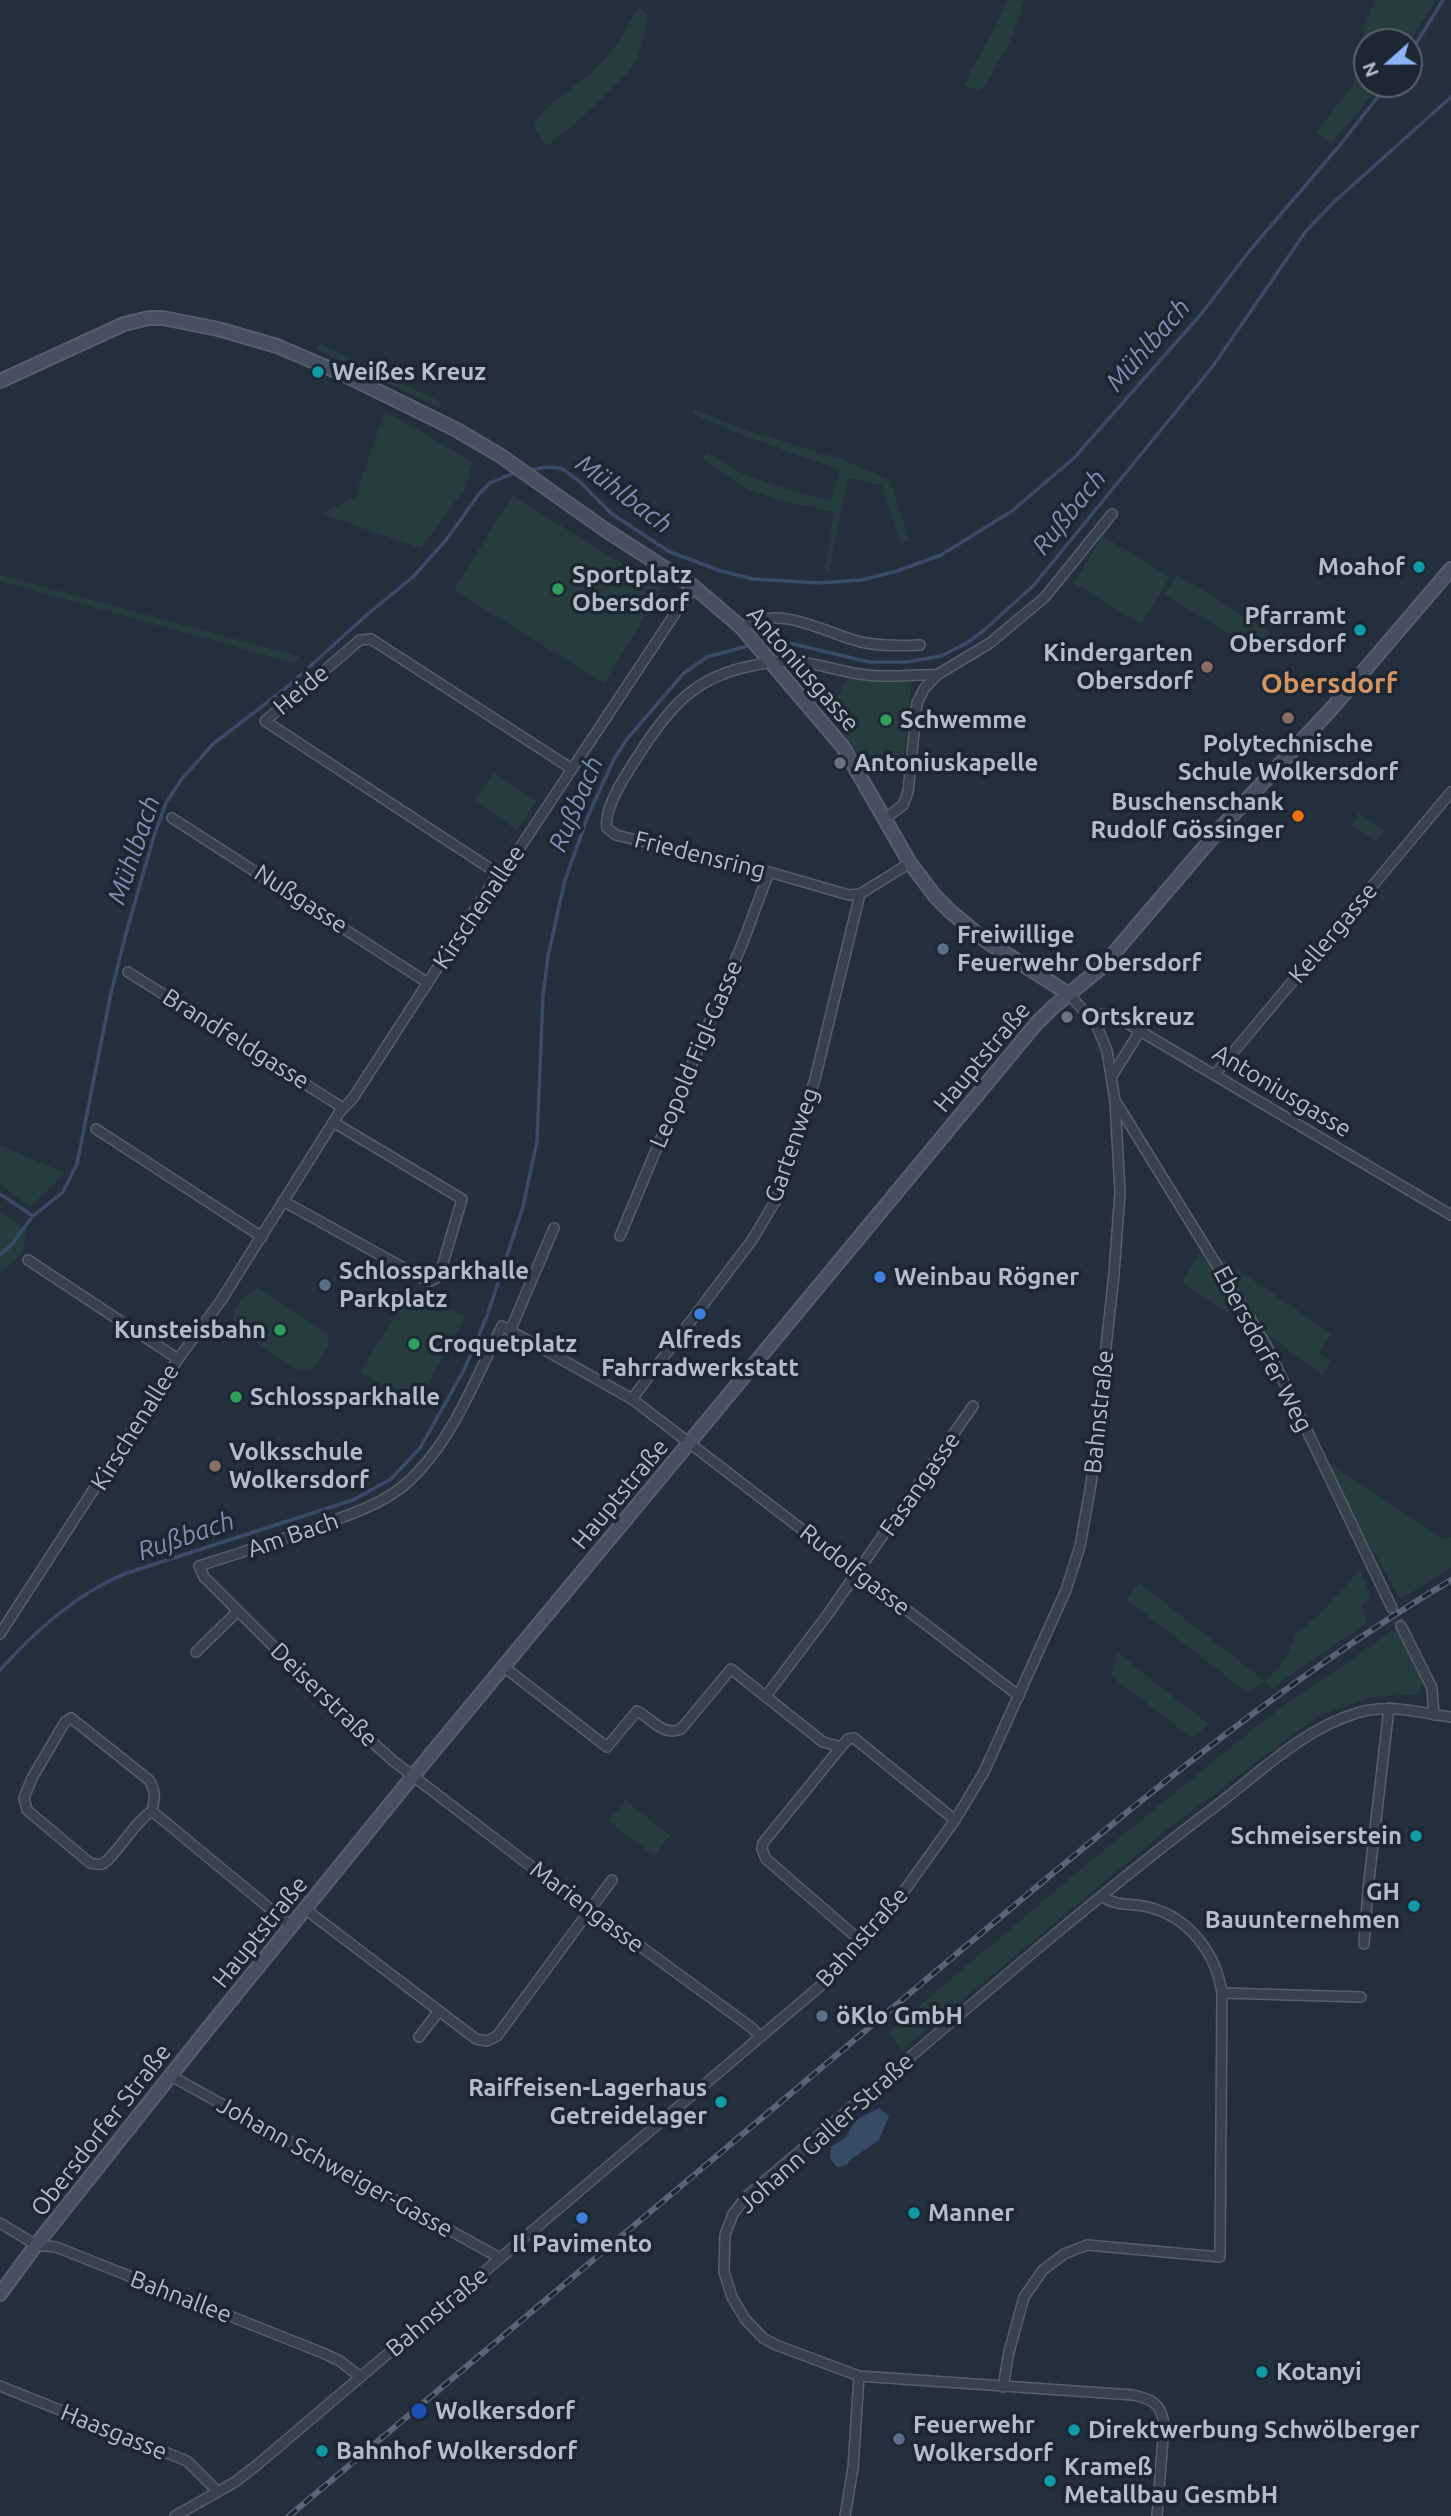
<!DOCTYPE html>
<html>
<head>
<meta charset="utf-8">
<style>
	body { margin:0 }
	#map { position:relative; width:1451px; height:2516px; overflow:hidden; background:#242f3e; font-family:Ubuntu,sans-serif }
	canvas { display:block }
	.north { position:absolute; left:1353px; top:28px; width:70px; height:70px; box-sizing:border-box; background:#1d2633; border:2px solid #59626f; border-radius:50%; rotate:249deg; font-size:19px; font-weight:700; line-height:28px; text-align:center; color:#b4bcc9 }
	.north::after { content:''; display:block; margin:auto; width:24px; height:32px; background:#8ab4f8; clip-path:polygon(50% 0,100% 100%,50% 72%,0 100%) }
</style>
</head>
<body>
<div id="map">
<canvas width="1451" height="2516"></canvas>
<div class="north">N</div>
</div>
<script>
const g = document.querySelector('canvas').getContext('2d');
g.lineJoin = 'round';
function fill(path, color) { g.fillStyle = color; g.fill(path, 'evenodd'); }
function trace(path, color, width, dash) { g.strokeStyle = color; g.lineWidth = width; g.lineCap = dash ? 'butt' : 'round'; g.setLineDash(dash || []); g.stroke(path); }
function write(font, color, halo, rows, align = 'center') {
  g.font = font + ' Ubuntu,sans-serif'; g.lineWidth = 7; g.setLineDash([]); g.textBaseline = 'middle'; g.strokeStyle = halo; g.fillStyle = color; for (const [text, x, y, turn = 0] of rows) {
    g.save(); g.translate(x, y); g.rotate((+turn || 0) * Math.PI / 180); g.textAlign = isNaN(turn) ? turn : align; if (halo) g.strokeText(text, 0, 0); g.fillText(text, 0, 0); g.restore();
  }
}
const green = new Path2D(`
	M1007,0H1025L1012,37L985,86L978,91L964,85C977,56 997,31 1007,0Z
	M1375,0H1435L1409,43L1367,42V84H1381L1331,144L1316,133L1355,82L1363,57V32Z
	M638,7L647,14C646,30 642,47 635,62C630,74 555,144 545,146L533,124C549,102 574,88 594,70C614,52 626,31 638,7Z
	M319,343L441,402L440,408L316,349Z
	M694,409L740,428L843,460L890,480L909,541L901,544L881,485L848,478L829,571H825L834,512L775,499L745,488L702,459L706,452L739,472L773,485L831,501L840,470L744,436L692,413Z
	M385,411L473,462L465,488L421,548L321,514L355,497Z
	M512,496L662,588L604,683L454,590Z
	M1103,536L1170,577L1141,624L1074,583Z
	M0,575L287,653L299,657L293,663L0,581Z
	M1177,575L1270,632L1258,652L1165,594Z
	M847,679L912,682L903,763L867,767L842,731L823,709L839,695Z
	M493,773L536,801L517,830L474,801Z
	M1359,813L1384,830L1377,841L1352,825Z
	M0,1145L65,1173L30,1207L0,1184Z
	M0,1212L27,1230L22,1253L0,1273Z
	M1202,1248L1246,1324L1182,1283Z
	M1217,1256L1331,1333L1319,1353L1331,1362L1322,1375L1265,1333Z
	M259,1288L327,1333L329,1345L311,1370L299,1371L234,1327C230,1312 244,1291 259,1288Z
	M412,1289L465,1317L415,1408L360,1372Z
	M1325,1460L1445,1540L1451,1537V1568L1401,1599L1358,1525Z
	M1360,1569L1371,1597L1362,1604L1367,1622L1271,1689L1265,1681L1248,1693L1126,1599L1139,1583L1265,1681L1285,1660L1296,1634L1323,1611Z
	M1398,1627L1422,1683L1419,1694L1372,1697L1316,1717L1165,1831L902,2050L888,2032L1098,1855L1267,1718Z
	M1118,1653L1208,1724L1192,1738L1111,1676Z
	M625,1800L670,1835L654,1856L609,1821Z`);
const water = new Path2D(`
	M879,2108L889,2116L879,2140L850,2160L847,2165L837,2167L830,2158L831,2147L845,2138L856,2120Z`);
const stream = new Path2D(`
	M1409,55L1443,0
	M528,470L547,467L561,468L579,481L612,514L670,552L721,571L753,579L819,583L862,580L897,571L941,555L1012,511L1074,458L1202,313L1251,249L1340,145L1388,84
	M759,644L789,643L869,662H907L941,656L967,643L982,632L1034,585L1183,403L1213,366L1306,231L1334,202L1451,97
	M0,1194L33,1216
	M0,1255L12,1244L33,1216L63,1192L77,1164L111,993L125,937L154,836L166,803L181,780L213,744L286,688L370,612L413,577L446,540L479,494L490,483L517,472
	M0,1670C37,1630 73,1596 124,1574L353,1500L391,1479L420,1448L464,1370L487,1316L523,1207L537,1141L543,996L548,956L565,880L588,816L614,759L627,739L684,673L707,657L751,645`);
const streetTunnel = new Path2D(`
	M1392,1608L1401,1626`);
const street = new Path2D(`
	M742,628C780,601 828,636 866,643C884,646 902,646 920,645
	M172,818L428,983
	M886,818L903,805L908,792L917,703L924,689L937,675L990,643L1045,597L1112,514
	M910,863L860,894L849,895L769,872L616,835L607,828C603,808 627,773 638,756C669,707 696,675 756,665C770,662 784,660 799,662C821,664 844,673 867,675C890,678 914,674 937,675
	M500,875L265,721L360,640L371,639L572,769
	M128,972L343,1108
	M1089,1014L1113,1015L1451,1215
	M1215,1074L1451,792
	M1112,1076L1140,1031
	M1116,1102L1266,1345L1392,1608
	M96,1129L262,1237
	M283,1201L429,1282L439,1277L462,1199L333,1122
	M620,1236L745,937L769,872
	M28,1260L178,1359
	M510,1331L554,1228
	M632,1399L752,1240L776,1200L815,1079L860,894
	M1401,1626L1432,1688L1434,1715
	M0,1634L178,1359L220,1302L339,1113L353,1098L493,882L517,852L680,606L694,587
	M196,1652L238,1611
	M504,1667L607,1747L637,1711C651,1718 663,1737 681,1729L731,1669L823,1742L841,1747L848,1739L854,1738L955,1820
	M766,1696L828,1614L973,1406
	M841,1747L763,1843L762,1849L766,1859L863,1943
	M152,1811C134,1822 114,1859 102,1864C97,1865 94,1864 90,1863L27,1810L24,1798L32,1778L65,1722L71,1718L149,1780C156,1791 155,1798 152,1811L291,1926
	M305,1909L476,2039L487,2041L497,2036L612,1880
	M1364,1944L1368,1889L1389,1708
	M1222,1993L1361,1997
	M419,2037L439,2011
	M760,2037L752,2028L524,1861L392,1760L337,1710L204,1577L199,1566C240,1553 281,1540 321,1525C357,1512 393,1501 419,1471C455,1433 478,1373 502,1326L632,1399L1019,1696
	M171,2076L500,2258
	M0,2223L36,2245L56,2247L323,2353L340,2361L360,2377
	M0,2386L187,2461L218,2492
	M1003,2387L1009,2352L1024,2297L1043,2270L1064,2254L1087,2245L1220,2257L1222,1993C1216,1953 1189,1917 1148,1907C1128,1902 1121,1908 1101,1896
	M175,2516L235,2482L257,2465L832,1976L863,1943L907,1887L955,1820L984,1772L1066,1590L1080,1546L1091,1484L1114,1274L1120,1192L1115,1101L1107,1051L1097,1026L1069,994
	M845,2516L853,2468L859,2376
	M1157,2516L1164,2425C1162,2404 1152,2399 1133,2395L859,2376L776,2345L763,2338L745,2319L732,2297L724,2272L725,2235L733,2214L748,2195C901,2067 1049,1933 1208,1812C1254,1778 1302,1729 1357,1713C1388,1703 1420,1713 1451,1717`);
const secondary = new Path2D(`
	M0,381L124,324L149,318H163L218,329L277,346L345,375L455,429L501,456L604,529L694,587L742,628L843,747L910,863L935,896L951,912L986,941L1069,994
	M0,2294L36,2245L210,2026L413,1776L1036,1024L1052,1008L1102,967L1218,831L1333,707L1451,569`);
const rail = new Path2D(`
	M289,2516C496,2342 703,2168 909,1994C1083,1848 1255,1697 1451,1580`);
const markers = [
	[318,372,7,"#0f9aa8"],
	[1419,567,7,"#0f9aa8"],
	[558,589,7,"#2e9e5b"],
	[1360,630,7,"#0f9aa8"],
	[1207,667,7,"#8d6e63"],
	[1288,718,7,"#8d6e63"],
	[886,720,7,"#2e9e5b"],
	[840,763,7,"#6b7280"],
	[1298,816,7,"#e8710a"],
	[943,949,7,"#5c6f8a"],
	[1067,1017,7,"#6b7280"],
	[880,1277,7,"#3f7fe0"],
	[325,1285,7,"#5c6f8a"],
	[700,1314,7,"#3f7fe0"],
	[280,1330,7,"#2e9e5b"],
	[414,1344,7,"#2e9e5b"],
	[236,1397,7,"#2e9e5b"],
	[215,1466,7,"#8d6e63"],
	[1416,1836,7,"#0f9aa8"],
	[1414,1906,7,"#0f9aa8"],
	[822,2016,7,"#5c6f8a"],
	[721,2102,7,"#0f9aa8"],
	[914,2213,7,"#0f9aa8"],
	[582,2218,7,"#3f7fe0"],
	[1262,2372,7,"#0f9aa8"],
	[419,2411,9,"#1a4fb4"],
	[1074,2430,7,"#0f9aa8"],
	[899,2439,7,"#5c6f8a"],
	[322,2451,7,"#0f9aa8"],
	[1050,2481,7,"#0f9aa8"]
];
const poiNames = [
	["Weißes Kreuz",332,372],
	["Moahof",1405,567,"right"],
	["Sportplatz",572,575],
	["Obersdorf",572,603],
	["Pfarramt",1346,616,"right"],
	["Obersdorf",1346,644,"right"],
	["Kindergarten",1193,653,"right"],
	["Obersdorf",1193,681,"right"],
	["Schwemme",900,720],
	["Polytechnische",1288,744,"center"],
	["Schule Wolkersdorf",1288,772,"center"],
	["Antoniuskapelle",854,763],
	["Buschenschank",1284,802,"right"],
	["Rudolf Gössinger",1284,830,"right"],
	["Freiwillige",957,935],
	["Feuerwehr Obersdorf",957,963],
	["Ortskreuz",1081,1017],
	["Schlossparkhalle",339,1271],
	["Parkplatz",339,1299],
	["Weinbau Rögner",894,1277],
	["Kunsteisbahn",266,1330,"right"],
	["Alfreds",700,1340,"center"],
	["Fahrradwerkstatt",700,1368,"center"],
	["Croquetplatz",428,1344],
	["Schlossparkhalle",250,1397],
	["Volksschule",229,1452],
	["Wolkersdorf",229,1480],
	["Schmeiserstein",1402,1836,"right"],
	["GH",1400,1892,"right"],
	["Bauunternehmen",1400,1920,"right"],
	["öKlo GmbH",836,2016],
	["Raiffeisen-Lagerhaus",707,2088,"right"],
	["Getreidelager",707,2116,"right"],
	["Manner",928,2213],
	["Il Pavimento",582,2244,"center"],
	["Kotanyi",1276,2372],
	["Wolkersdorf",435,2411],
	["Feuerwehr",913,2425],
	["Wolkersdorf",913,2453],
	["Direktwerbung Schwölberger",1088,2430],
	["Bahnhof Wolkersdorf",336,2451],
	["Krameß",1064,2467],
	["Metallbau GesmbH",1064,2495]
];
const streetNames = [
	["Antoniusgasse",803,669,49],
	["Heide",301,690,-40],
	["Friedensring",700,855,14],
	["Nußgasse",301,899,33],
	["Kirschenallee",479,907,-56],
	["Kellergasse",1333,933,-50],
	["Brandfeldgasse",236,1039,32],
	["Leopold Figl-Gasse",696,1054,-67],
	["Hauptstraße",982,1057,-50],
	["Antoniusgasse",1282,1091,31],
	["Gartenweg",792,1145,-71],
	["Ebersdorfer Weg",1263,1349,62],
	["Bahnstraße",1099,1412,-84],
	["Kirschenallee",135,1427,-58],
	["Fasangasse",920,1484,-55],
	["Hauptstraße",620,1494,-50],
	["Am Bach",293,1535,-19],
	["Rudolfgasse",855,1570,38],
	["Deiserstraße",324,1695,44],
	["Mariengasse",587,1907,37],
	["Hauptstraße",260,1932,-51],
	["Bahnstraße",862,1937,-48],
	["Obersdorfer Straße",101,2130,-52],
	["Johann Galler-Straße",826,2133,-42],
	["Johann Schweiger-Gasse",335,2167,29],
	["Bahnallee",181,2297,21],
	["Bahnstraße",437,2312,-40],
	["Haasgasse",114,2432,22]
];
const waterNames = [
	["Mühlbach",1148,345,-49],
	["Mühlbach",624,494,37],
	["Rußbach",1069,512,-51],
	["Rußbach",576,804,-67],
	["Mühlbach",134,850,-71],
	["Rußbach",186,1536,-19]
];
const quarterNames = [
	["Obersdorf",1329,684]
];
fill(green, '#263c3f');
fill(water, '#394c67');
trace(stream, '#394c67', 3.5);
trace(streetTunnel, '#3a4453', 9, [9, 4.5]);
trace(street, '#565f6c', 12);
trace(secondary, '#565f6c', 16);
trace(street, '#38414e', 9);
trace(secondary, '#465061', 12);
trace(rail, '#5a6575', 6);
trace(rail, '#1d2633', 3.5, [10]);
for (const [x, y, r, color] of markers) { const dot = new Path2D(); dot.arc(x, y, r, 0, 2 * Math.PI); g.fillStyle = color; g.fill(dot); trace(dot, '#1d2633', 2.5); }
write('bold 24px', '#b4bcc9', '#1d2633', poiNames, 'left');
write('24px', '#b4bcc9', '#1d2633', streetNames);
write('italic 26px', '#7c92b1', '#1d2633', waterNames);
write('bold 28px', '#d59563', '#1d2633', quarterNames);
</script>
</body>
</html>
